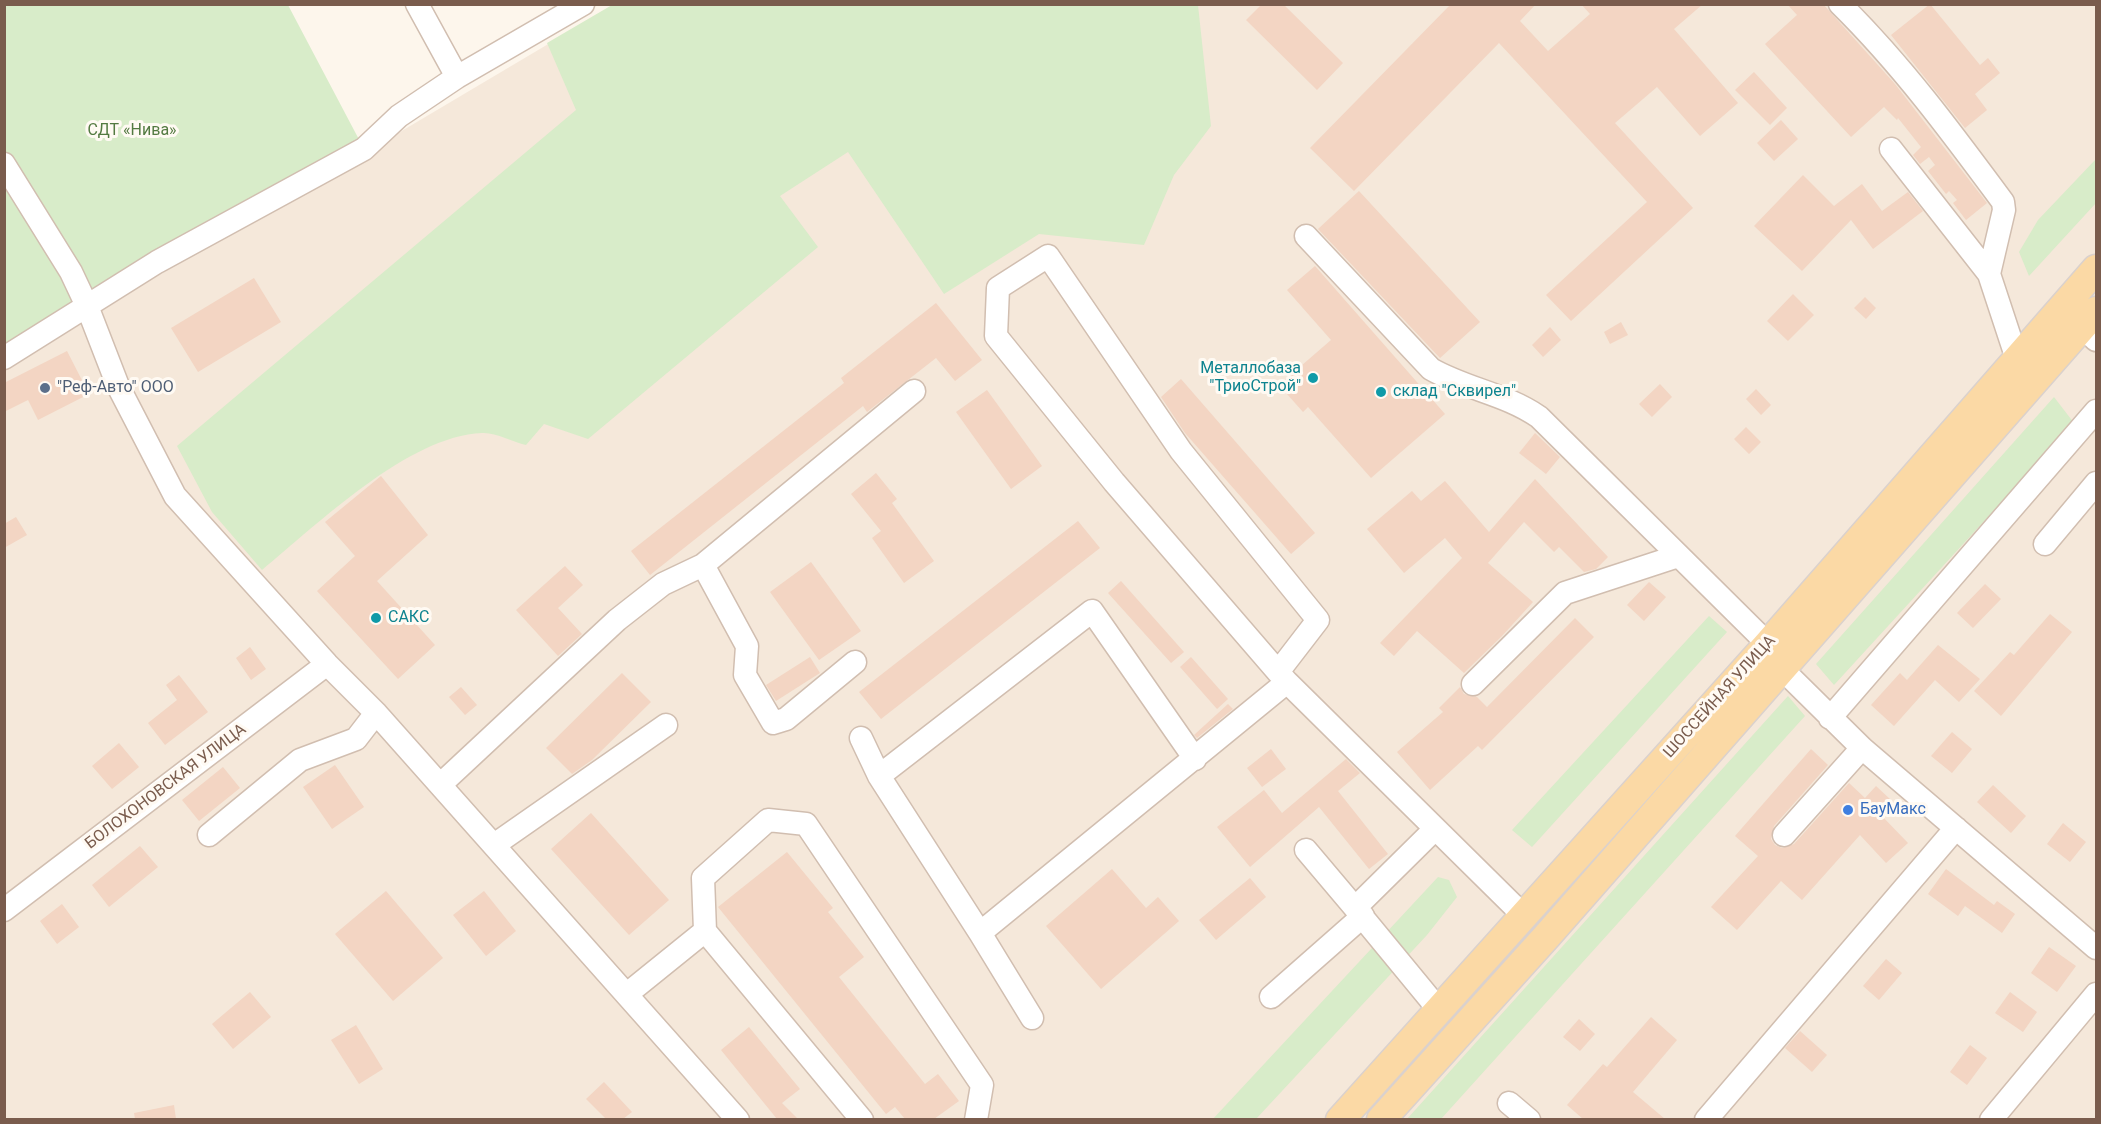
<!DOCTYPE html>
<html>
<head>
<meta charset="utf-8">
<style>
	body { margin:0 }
	#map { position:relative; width:2101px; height:1124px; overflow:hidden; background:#fdf6ec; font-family:Roboto,sans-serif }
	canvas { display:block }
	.frame { position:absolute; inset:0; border:6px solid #7a5c4d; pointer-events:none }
</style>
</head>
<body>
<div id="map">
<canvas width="2101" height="1124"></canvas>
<div class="frame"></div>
</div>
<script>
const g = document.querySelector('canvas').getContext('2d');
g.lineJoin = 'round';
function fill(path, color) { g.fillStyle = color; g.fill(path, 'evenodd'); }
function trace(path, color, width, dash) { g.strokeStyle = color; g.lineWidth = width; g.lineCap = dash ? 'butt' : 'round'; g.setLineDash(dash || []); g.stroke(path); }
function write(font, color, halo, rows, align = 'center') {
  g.font = font + ' Roboto,sans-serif'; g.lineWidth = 6; g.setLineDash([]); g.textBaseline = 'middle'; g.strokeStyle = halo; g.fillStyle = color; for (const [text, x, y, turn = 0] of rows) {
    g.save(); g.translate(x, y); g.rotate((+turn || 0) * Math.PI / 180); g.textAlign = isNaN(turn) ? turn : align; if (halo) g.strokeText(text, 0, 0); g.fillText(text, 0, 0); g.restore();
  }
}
const residential = new Path2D(`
	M614,5H2096V1119H5L4,367Z`);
const green = new Path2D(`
	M5,5H288L364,149L5,358Z
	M612,5H1198L1211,126L1174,175L1144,245L1039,234L944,294L848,152L780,196L818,247L588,439L544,424L526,445C513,442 495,432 482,433C408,436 318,524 262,570L212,512L177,446L576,110L547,43Z
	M2096,159V203L2029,276L2019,252L2038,220Z
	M2054,397L2074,423L1834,685L1816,664Z
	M1709,616L1727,632L1532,847L1512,830Z
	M1788,696L1805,716L1441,1119H1407Z
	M1438,877L1449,880L1457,897L1427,935L1256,1119L1212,1120Z`);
const building = new Path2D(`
	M1262,4H1283L1343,63L1317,90L1246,20Z
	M1451,4H1536L1520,21L1548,51L1590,14L1581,4H1703L1674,29L1738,103L1700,136L1657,87L1615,123L1693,208L1571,321L1546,295L1647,202L1499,43L1354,191L1310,148Z
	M1787,4H1823L1895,84L1987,203L1966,220L1953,203L1957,200L1949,191L1946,194L1928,171L1935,165L1929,157L1920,164L1913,155L1921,147L1898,118L1897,120L1884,107L1851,137L1765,44L1797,15Z
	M1930,4L1980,65L1988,58L2000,73L1975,94L1987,110L1965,128L1891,35Z
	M1754,72L1787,108L1770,125L1735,90Z
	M1781,120L1798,139L1774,161L1757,143Z
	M1803,175L1834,206L1862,184L1882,211L1908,192L1923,211L1873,249L1851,220L1802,271L1754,226Z
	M1359,191L1480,322L1440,358L1318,229Z
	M1315,266L1445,414L1371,478L1308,407L1303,412L1279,385L1331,340L1287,290Z
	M254,278L281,322L198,372L171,328Z
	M1793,294L1814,315L1788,341L1767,321Z
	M1865,297L1876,308L1866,319L1854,308Z
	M936,303L982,360L955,381L936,358L867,412L863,406L650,575L631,551L844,383L841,378Z
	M1621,322L1628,335L1610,344L1604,332Z
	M1550,327L1561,340L1543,357L1532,345Z
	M67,351L89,394L38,420L28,400L4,412V383Z
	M1181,379L1315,533L1291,554L1185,433L1161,397Z
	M1660,384L1672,397L1652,417L1639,404Z
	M1756,389L1771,405L1761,415L1746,399Z
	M987,390L1042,466L1011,489L956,412Z
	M1746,427L1761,442L1749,454L1734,439Z
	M1535,433L1560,457L1546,474L1519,453Z
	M876,473L897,499L892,503L934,561L904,583L872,538L881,531L851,494Z
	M381,476L428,535L377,581L435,645L398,679L317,591L355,556L325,522Z
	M1535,479L1608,557L1596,569L1584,572L1559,547L1554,552L1524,522L1488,563L1533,602L1502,636L1464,673L1417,631L1394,656L1380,643L1462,558L1445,538L1404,573L1367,529L1412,491L1421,501L1445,481L1489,532Z
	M16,517L27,535L4,548V524Z
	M1078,521L1100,548L881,719L859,692Z
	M811,562L861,631L819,660L770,592Z
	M565,566L583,585L558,608L582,634L558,656L516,610Z
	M1121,581L1184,652L1171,663L1108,593Z
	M1649,582L1666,597L1644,621L1627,605Z
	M1985,584L2001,599L1973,628L1957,613Z
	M2050,614L2072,632L2001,716L1974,691L2010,652L2014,655Z
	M1575,618L1594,637L1482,750L1478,746L1430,790L1397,752L1443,712L1439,708L1460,687L1464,694L1477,697L1487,707Z
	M1938,645L1980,679L1959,702L1935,680L1894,726L1871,705L1900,673L1907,680Z
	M250,647L266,669L251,680L236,658Z
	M810,657L820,673L776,701L766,685Z
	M1191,657L1228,699L1217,709L1180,667Z
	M622,673L651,702L592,760L572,774L546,748Z
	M179,675L208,712L165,745L148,723L177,700L166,685Z
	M461,687L477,705L465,715L449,697Z
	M1228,704L1233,709L1197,738L1194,735Z
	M1952,732L1972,749L1952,773L1931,756Z
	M119,743L139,767L112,789L92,766Z
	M1271,749L1286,769L1262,787L1247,768Z
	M1811,749L1828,765L1774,826L1771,839L1775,845L1782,848L1794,844L1849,783L1865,798L1876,786L1891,800L1879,813L1908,843L1886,863L1860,835L1802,900L1781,881L1737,930L1711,907L1758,856L1735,836Z
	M1346,759L1360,773L1338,791L1388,854L1369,869L1319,807L1250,867L1217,827L1264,790L1282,813Z
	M335,765L364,807L332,829L303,787Z
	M223,767L240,788L199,821L182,800Z
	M1993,785L2026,816L2011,833L1977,802Z
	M591,813L669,900L629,935L551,849Z
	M2063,823L2086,842L2070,862L2047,844Z
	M140,846L158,867L109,907L92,885Z
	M787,852L833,908L828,912L864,957L839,977L925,1084L938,1074L959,1101L934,1119H905L895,1107L886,1114L718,907Z
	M1112,869L1146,908L1158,897L1179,921L1101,989L1046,926Z
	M1946,869L1994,905L1997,901L2015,914L2002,933L1965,906L1958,916L1928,894Z
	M1250,878L1266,897L1216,940L1199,920Z
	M386,891L443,958L393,1001L335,934Z
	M484,891L516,931L486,956L453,915Z
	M62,904L79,927L57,944L40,921Z
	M2049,947L2076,966L2057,992L2031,973Z
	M1886,959L1902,973L1879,1000L1863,986Z
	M250,992L271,1017L233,1049L212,1024Z
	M2010,992L2037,1012L2023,1032L1995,1013Z
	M1651,1017L1677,1040L1633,1092L1665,1119H1583L1567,1105L1603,1064L1607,1067Z
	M1579,1019L1595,1034L1580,1051L1563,1037Z
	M356,1025L383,1069L359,1084L331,1040Z
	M749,1027L800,1089L782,1103L798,1119H777L721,1050Z
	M1800,1031L1827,1055L1812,1072L1785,1048Z
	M1970,1045L1987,1058L1967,1085L1950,1072Z
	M604,1082L632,1112L623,1119H606L586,1099Z
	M174,1105L176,1119H135L134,1113Z`);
const minor = new Path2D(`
	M417,4L457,77
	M1840,4C1901,64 1952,133 2003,202L2004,210L1989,274L2017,359
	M1891,149L1989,274
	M4,164L71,272L87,306L118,386L175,496L327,664L376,713L738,1120
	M1306,236L1431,369C1466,389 1506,394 1539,417L1768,644
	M2082,327L2096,340
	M4,358L157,262L364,149L399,116L457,77L583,4
	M2045,544L2096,483
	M703,565L747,646L745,675L773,723L786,719L855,662
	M1782,669L1862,748L2096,948
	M1278,672L1318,620L1181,451L1048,256L998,288L996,336L1114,482L1278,672L1287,682L1524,916
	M1473,684L1565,593L1678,556
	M1830,718L2096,411
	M861,738L879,776L980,933L1287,682
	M879,776L1092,611L1195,759
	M440,785L617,620L663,584L703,565L914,391
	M1435,829L1355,908L1439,1010
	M209,835L300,760L356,739L376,713
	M1784,835L1862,748
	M494,845L666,725
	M1306,850L1355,908
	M4,910L327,664
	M705,931L862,1120
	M980,933L1032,1018
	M627,994L705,931L703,878L768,820L806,824L982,1085L976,1120
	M1271,997L1363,916
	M1509,1103L1529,1120
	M1706,1120L1956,828
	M1991,1120L2096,994`);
const major = new Path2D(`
	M1340,1120L1768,644L2096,269
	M1381,1120L1547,936L2096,311`);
const markers = [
	[1313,378,6,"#0f9aa8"],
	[45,388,6,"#5c6f8a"],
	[1381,392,6,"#0f9aa8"],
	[376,618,6,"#0f9aa8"],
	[1848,810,6,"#3f7fe0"]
];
const parkNames = [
	["СДТ «Нива»",132,131]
];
const cultureNames = [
	["Металлобаза",1301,369,"right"],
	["\"ТриоСтрой\"",1301,387,"right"],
	["склад \"Сквирел\"",1393,392],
	["САКС",388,618]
];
const serviceNames = [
	["\"Реф-Авто\" ООО",57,388]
];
const streetNames = [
	["ШОССЕЙНАЯ УЛИЦА",1720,697,-48],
	["БОЛОХОНОВСКАЯ УЛИЦА",166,787,-37]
];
const shopNames = [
	["БауМакс",1860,810]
];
fill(residential, '#f5e8da');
fill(green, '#d8ecc9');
fill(building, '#f3d5c3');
trace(minor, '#d1beb0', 25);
trace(major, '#dad1cd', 31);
trace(minor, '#fff', 22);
trace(major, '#fbd9a5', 28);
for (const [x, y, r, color] of markers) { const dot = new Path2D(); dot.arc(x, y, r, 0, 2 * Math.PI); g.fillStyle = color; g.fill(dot); trace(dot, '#fffaf3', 2); }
write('16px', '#537a41', '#fffaf3', parkNames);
write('16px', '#0d838f', '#fffaf3', cultureNames, 'left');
write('16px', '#4e5e75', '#fffaf3', serviceNames, 'left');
write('16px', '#7a5c4d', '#fffaf3', streetNames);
write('16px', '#366cbe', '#fffaf3', shopNames, 'left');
</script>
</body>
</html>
